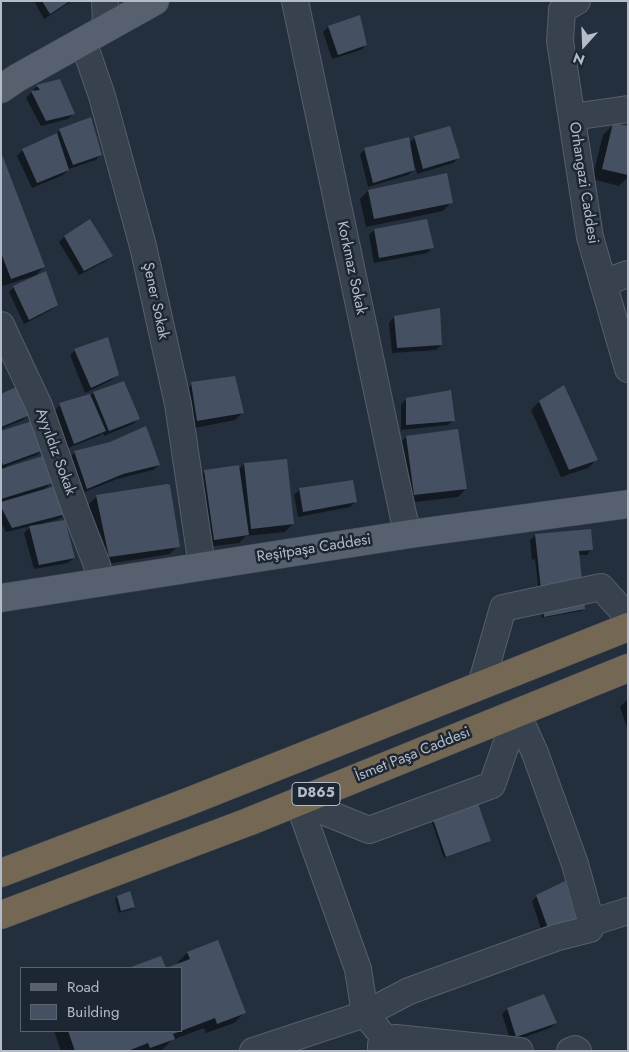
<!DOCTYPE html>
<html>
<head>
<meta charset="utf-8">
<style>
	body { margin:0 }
	#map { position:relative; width:629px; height:1052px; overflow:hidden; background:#242f3e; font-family:Jost,sans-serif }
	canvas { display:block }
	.frame { position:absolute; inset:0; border:2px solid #b4bcc9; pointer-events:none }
	.legend { position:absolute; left:20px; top:967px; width:162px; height:65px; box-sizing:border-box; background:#1d2633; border:1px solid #59626f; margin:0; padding:6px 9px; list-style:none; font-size:15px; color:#b4bcc9 }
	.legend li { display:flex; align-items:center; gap:10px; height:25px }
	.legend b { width:25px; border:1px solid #59626f }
	.north { position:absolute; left:559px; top:20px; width:50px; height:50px; -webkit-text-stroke:4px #1d2633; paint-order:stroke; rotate:200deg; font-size:14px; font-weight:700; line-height:20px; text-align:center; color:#b4bcc9 }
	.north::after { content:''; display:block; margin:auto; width:18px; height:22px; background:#b4bcc9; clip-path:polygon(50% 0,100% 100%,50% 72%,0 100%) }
</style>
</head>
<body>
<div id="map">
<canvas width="629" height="1052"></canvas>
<div class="frame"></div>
<ul class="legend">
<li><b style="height:6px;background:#56606e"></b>Road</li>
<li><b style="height:14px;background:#455162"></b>Building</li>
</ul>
<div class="north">N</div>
</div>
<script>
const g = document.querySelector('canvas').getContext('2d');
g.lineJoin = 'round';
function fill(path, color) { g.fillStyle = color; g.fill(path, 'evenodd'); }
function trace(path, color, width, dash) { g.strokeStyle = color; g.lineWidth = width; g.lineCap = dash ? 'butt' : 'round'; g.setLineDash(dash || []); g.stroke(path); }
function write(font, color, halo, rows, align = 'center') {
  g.font = font + ' Jost,sans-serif'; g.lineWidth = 5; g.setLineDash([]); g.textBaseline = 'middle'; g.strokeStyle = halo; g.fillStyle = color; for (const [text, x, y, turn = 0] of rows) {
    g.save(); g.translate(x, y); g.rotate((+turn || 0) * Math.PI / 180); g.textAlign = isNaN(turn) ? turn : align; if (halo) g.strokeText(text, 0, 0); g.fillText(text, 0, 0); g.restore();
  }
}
const shadow = new Path2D(`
	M34,1H72L44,19Z
	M328,27L366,45L361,50L332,59L323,32Z
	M37,86L74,113L68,119L41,126L26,98Z
	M614,124L628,127V177L619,186L592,179L603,135Z
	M60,130L101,154L96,160L69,169L63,175L32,188L17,156L22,151L55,135Z
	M415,138L458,158L453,163L417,174L416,168L408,175L368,187L360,154L365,149L409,143Z
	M1,155L44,267L36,275L3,286L1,282Z
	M446,175L451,202L443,211L366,227L360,199L368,191Z
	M374,230L432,247L427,253L374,263L369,235Z
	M64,237L111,256L106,261L79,275L59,242Z
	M14,287L57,304L51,310L24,324L9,292Z
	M394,317L441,345L436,350L392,353L389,323Z
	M75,350L117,374L112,380L85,393L70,355Z
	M123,383L138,419L133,424L104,436L103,433L99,436L68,448L55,410L60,405L89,397L93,393Z
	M192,384L243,412L235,420L189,429L184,392Z
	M564,387L596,460L588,468L561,477L531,410L539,402Z
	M1,395L28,415L23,420L1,429Z
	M406,399L454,420L448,425L401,430V405Z
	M457,430L466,489L458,497L406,503L398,445L406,437Z
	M1,433L42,450L37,455L7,466V468L52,482L44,490L65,514L59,519L44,523L45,525L74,558L68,563L34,569L24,533L31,526L6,532L1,522Z
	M75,452L159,465L153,470L117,479L82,493L70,457Z
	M244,464L293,524L285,532L246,536L239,543L206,547L197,479L205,471L238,470Z
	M300,489L355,502L350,507L298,517L294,495Z
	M97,496L178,546L170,554L101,565L89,504Z
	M536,535L592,549L587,555H578L584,609L581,611L542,618L535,559L532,560L530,540Z
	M628,699V731L620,707Z
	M426,805L490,841L487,843L444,858Z
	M130,893L134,906L132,909L119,913L115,899L117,897Z
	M537,896L569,924L543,935L532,901Z
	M218,942L244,1013L234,1023L206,1033L204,1028L172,1040L163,1049L159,1051H61L54,1031H181V968H169L177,965V963L187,953Z
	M544,996L556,1023L550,1028L511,1042L502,1014L507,1009Z`);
const building = new Path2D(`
	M42,1H70L50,14Z
	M360,15L367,45L338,55L328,26Z
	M60,79L75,114L46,121L31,91L40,90L36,85Z
	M91,117L102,155L73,165L59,129Z
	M613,123L628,126V175L602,169Z
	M450,126L460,158L423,169L414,136Z
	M57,133L69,170L37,183L22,149Z
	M409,137L415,170L373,183L364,148Z
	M1,152L45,267L11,279L1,253Z
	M447,173L453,203L374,219L368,190Z
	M90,219L113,256L84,271L64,236Z
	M427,219L434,248L379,258L374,229Z
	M46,271L58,305L29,320L13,286Z
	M440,308L442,345L397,348L394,316Z
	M108,337L119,375L91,388L74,349Z
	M235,376L244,413L197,421L191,382Z
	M124,381L140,419L109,431L93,392Z
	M564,385L598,460L569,470L539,401Z
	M18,386L30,415L1,427V394Z
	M451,390L455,421L406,425V398Z
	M90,394L106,431L74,444L59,403Z
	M32,421L44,450L3,465L1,460V431Z
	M146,426L160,465L123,474L87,489L74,451L110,442Z
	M458,429L467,489L414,495L406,436Z
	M46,455L53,483L1,499V469Z
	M287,459L294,524L251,529L244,463Z
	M239,465L249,535L214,540L204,470Z
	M353,480L357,502L303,512L299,488Z
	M167,484L170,485L180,547L109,557L96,495Z
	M55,486L66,514L12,528L1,507V502Z
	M65,520L75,558L39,565L29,526Z
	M591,529L593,550L579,551L585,609L544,617L535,534Z
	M472,786L491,841L446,857L427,802Z
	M565,881L576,919L549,931L536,895Z
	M130,891L135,907L121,911L117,896Z
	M218,940L246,1013L217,1024L215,1018L181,1031V968H128L161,956L166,968L190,959L187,952Z
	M544,994L557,1023L516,1037L507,1008Z
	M68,1031H181L173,1034L175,1039L150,1048L148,1043L128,1051H75Z`);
const minor = new Path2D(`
	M295,1L404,519L410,534
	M577,1L562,10L560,41L590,237L628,369
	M103,30L106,19L105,1
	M83,41L102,96L143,246L178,404L202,566
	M572,117L628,109
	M603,283L628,274
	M1,325L39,406L76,511L97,565L101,582
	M481,685L503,608L601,587L628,617
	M517,713L535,753L575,864L588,911L593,922L628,911
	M298,801L369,830L492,785L517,713
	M298,801L358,969L365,1014L388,1042
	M253,1051L365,1014L409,991L555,938L590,929L593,922
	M381,1051V1045L396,1038L520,1051
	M570,1051L575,1049L578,1051`);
const major = new Path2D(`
	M1,89L17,78L155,1
	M1,598L410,534L628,504`);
const highway = new Path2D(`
	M1,873L190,801L628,627
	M1,915L248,822L628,668`);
const shields = [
	[316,794,48]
];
const shieldNames = [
	["D865",316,794]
];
const streetNames = [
	["Orhangazi Caddesi",583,183,81],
	["Korkmaz Sokak",351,268,78],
	["Şener Sokak",155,301,78],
	["Ayyıldız Sokak",55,452,70],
	["Reşitpaşa Caddesi",314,549,-9],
	["İsmet Paşa Caddesi",413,755,-22]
];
fill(shadow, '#0007');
fill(building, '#455162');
trace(minor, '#565f6c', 28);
trace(major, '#414a57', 29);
trace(highway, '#434c59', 29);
trace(minor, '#38414e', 26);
trace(major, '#56606e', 28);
trace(highway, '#746855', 28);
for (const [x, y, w] of shields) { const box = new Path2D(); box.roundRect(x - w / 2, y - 11.5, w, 23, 4); g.fillStyle = '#1d2633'; g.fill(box); trace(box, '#b4bcc9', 1); }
write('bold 14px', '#b4bcc9', null, shieldNames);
write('15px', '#b4bcc9', '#1d2633', streetNames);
</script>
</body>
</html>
